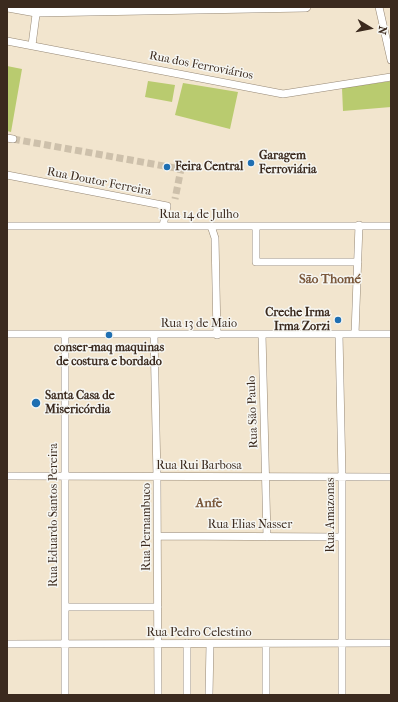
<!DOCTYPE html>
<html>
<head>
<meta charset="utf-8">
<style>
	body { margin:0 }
	#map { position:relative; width:398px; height:702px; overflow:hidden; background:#f2e5ce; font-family:"IM FELL French Canon",serif }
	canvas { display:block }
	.frame { position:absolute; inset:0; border:8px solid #3b2a1e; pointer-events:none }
	.north { position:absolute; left:350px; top:8px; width:40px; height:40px; -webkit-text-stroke:3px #f6f6f2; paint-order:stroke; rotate:100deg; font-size:11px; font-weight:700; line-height:16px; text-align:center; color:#3b2a1e }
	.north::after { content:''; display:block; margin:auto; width:14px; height:18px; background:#3b2a1e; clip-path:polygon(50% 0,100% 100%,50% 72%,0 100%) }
</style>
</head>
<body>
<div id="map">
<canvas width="398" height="702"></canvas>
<div class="frame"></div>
<div class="north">N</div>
</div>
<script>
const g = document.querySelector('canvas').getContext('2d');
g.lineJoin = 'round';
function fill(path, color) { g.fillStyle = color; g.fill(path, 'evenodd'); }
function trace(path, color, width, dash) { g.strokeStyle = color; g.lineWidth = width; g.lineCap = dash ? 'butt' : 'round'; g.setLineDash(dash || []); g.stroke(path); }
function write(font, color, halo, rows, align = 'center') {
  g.font = font + ' "IM FELL French Canon",serif'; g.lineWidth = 3; g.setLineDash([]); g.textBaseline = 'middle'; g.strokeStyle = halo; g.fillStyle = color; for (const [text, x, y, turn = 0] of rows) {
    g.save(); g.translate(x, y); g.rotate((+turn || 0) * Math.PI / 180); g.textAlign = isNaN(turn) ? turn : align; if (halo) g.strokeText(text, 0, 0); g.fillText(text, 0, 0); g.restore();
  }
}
const green = new Path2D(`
	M7,66L22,69L11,132L7,131Z
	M148,81L175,85L172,102L145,97Z
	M391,81V107L343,111L342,88Z
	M183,83L238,92L230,129L175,115Z`);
const minorTunnel = new Path2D(`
	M13,139L181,169L175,199`);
const minor = new Path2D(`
	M379,7L391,60
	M7,41L283,94L391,77
	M32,45L37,7
	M7,138L13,139
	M7,175L167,206L163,226
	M7,226H391
	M211,226L215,238L217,335
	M256,226V262H358
	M7,334H391
	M262,334L267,537
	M339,334L342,477V695
	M355,334L359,225
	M154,335L157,477L158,695
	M7,476L391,477
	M158,536L341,537
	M65,607H158
	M7,644L391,643
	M65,695V334
	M187,695V643
	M209,695L210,644
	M266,695V644`);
const major = new Path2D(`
	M8,7L36,12L306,7`);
const markers = [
	[251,163,4,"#1f6fb2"],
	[167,167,4,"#1f6fb2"],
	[338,320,4,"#1f6fb2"],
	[109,335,4,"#1f6fb2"],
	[36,403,5,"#1f6fb2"]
];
const streetNames = [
	["Rua dos Ferroviários",201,66,11],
	["Rua Doutor Ferreira",99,182,11],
	["Rua 14 de Julho",199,215],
	["Rua 13 de Maio",199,324],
	["Rua São Paulo",253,412,-92],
	["Rua Rui Barbosa",199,466],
	["Rua Eduardo Santos Pereira",54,515,-90],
	["Rua Amazonas",331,515,-90],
	["Rua Elias Nasser",250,525],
	["Rua Pernambuco",147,527,-90],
	["Rua Pedro Celestino",199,633]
];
const poiNames = [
	["Garagem",259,156],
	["Ferroviária",259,170],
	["Feira Central",175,167],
	["Creche Irma",330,313,"right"],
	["Irma Zorzi",330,327,"right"],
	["conser-maq maquinas",109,348,"center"],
	["de costura e bordado",109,362,"center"],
	["Santa Casa de",45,396],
	["Misericórdia",45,410]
];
const neighbourhoodNames = [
	["São Thomé",330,280],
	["Anfe",209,504]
];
fill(green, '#b9cb6f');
trace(minorTunnel, '#cdc0ab', 7, [7, 3.5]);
trace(minor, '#968876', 8);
trace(major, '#968876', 10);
trace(minor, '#fff', 7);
trace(major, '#fff', 9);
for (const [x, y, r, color] of markers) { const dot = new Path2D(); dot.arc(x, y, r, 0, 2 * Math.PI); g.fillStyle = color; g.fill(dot); trace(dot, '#f6f6f2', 1.5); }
write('12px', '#3b2a1e', '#f6f6f2', streetNames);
write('bold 12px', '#3b2a1e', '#f6f6f2', poiNames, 'left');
write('bold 13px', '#7a583b', '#f6f6f2', neighbourhoodNames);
</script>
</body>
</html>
